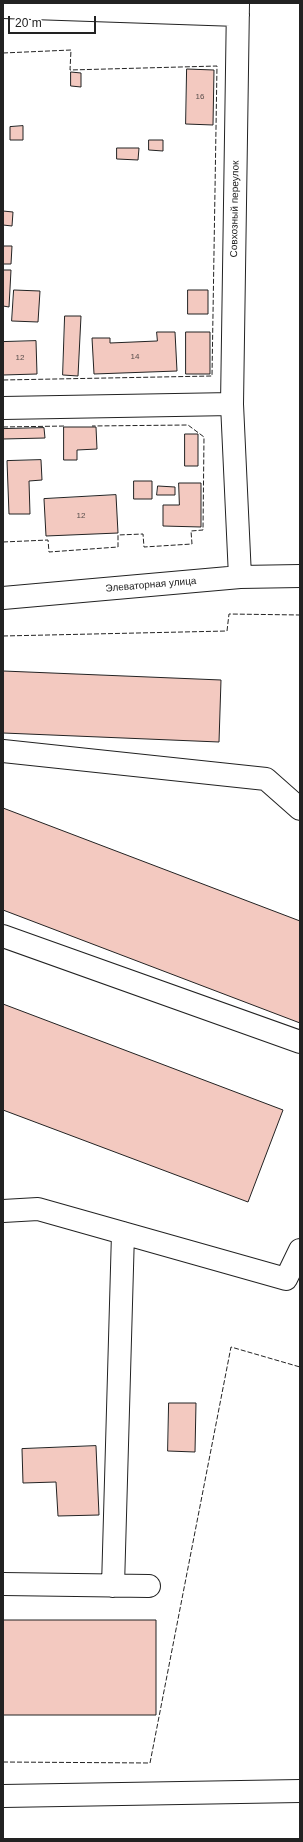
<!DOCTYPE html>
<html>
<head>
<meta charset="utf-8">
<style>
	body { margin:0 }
	#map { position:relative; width:303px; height:1842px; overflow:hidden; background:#fff; font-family:Arial,sans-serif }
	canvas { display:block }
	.frame { position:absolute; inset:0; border:4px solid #222; pointer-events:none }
	.scale { position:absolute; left:8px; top:16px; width:88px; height:18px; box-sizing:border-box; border:2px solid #222; border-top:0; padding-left:5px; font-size:12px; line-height:14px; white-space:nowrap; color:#222; -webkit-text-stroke:3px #fff; paint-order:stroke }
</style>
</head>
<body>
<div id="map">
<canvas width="303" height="1842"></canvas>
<div class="frame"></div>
<div class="scale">20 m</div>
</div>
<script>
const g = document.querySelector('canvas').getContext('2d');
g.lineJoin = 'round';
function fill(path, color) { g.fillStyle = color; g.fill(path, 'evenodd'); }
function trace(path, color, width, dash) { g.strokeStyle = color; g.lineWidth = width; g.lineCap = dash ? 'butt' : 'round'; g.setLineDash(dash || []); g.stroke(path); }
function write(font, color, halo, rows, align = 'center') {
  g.font = font + ' Arial,sans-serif'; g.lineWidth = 3; g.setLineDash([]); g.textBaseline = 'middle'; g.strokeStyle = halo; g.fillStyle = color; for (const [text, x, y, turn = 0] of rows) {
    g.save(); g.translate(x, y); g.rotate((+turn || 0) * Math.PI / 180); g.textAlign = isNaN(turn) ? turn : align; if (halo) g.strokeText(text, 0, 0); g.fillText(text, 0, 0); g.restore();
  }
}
const building = new Path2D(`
	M187,69L214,70L213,125L186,124Z
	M71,72L81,73V87L71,86Z
	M23,126V140H10V127Z
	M149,140H163V151L149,150Z
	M117,148H139L138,160L117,159Z
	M3,211L13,212L12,226L3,225Z
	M4,246H12L11,264H3Z
	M3,270H11L9,307L3,306Z
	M14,290L40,291L38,322L12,321Z
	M188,290H208V314H188Z
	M65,316H81L78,376L63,375Z
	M157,332H175L177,371L94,374L92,338H110V343L157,341Z
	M186,332H210V374H186Z
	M36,341L37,374L3,375V342Z
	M64,427H96L97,449L77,450V460H64Z
	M44,428L45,438L3,439V429Z
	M185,434H198V466H185Z
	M41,460L42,480L29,481L30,514H9L7,461Z
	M134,481H152V499H134Z
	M179,483H201V527L163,526V505H179Z
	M158,486L175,487V495H157Z
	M116,495L118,533L46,536L44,499Z
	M3,671L221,680L219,742L3,733Z
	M3,808L300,921V1023L3,910Z
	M3,1004L283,1110L248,1202L3,1110Z
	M169,1403H196L195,1452L168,1451Z
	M96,1446L99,1515L58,1516L56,1482L23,1483L22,1449Z
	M3,1620H156V1715H3Z`);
const minor = new Path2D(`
	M238,3L232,404L240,577
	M3,7L238,15
	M3,408L232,404
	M3,598L240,577L300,576
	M3,751L266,779L300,809
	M3,936L300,1042
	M3,1211L38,1209L286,1279L300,1250
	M3,1584L149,1586
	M113,1586L123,1233
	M3,1796L300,1791`);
const fence = new Path2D(`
	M3,53L71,50L70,70L217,66L212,376L3,380
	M3,427L66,426
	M3,542L48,540L49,552L118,547V535L143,534L144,547L192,544L191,531L203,530L204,437L188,425L92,426
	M3,636L227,631L229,614L300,615
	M3,1762L150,1763L231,1347L300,1367`);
const numberNames = [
	["16",200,97],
	["14",135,357],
	["12",20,358],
	["12",81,516]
];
const streetNames = [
	["Совхозный переулок",235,209,-89],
	["Элеваторная улица",151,585,-5]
];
fill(building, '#f3c9c0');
trace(building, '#222', 1);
trace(minor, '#222', 24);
trace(minor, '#fff', 22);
trace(fence, '#222', 1, [5, 2]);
write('8px', '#564c4a', null, numberNames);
write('10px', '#222', '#fff', streetNames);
</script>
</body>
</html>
